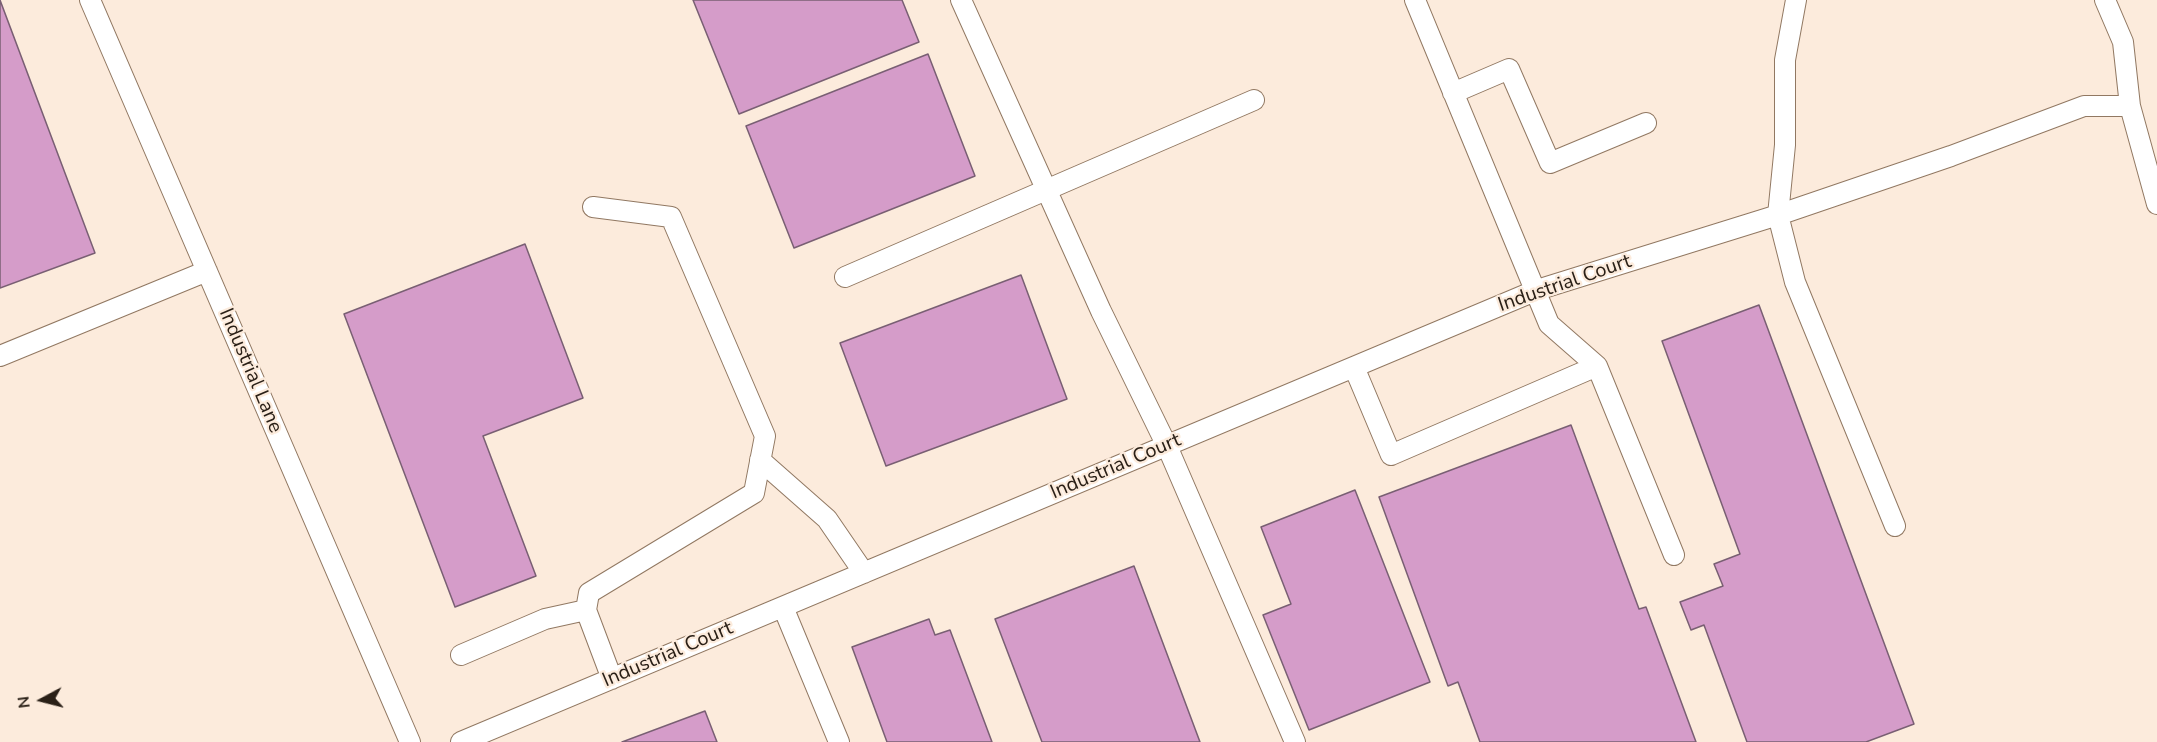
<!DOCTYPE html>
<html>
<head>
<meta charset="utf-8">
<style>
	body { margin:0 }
	#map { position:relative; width:2157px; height:742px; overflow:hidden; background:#fcebdc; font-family:"Nunito Sans",sans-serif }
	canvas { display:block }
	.north { position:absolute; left:12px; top:670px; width:60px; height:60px; -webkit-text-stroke:4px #fcebdc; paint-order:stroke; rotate:263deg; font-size:16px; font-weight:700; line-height:24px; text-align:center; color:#2a2017 }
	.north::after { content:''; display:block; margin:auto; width:21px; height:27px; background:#2a2017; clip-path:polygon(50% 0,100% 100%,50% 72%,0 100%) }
</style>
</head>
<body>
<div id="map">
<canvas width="2157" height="742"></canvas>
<div class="north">N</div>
</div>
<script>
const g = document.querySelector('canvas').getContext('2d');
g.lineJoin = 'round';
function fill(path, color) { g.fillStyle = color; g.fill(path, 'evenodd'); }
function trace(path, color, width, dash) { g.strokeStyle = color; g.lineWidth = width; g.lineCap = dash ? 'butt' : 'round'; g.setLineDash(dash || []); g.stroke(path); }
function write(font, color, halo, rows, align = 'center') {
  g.font = font + ' "Nunito Sans",sans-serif'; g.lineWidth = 4.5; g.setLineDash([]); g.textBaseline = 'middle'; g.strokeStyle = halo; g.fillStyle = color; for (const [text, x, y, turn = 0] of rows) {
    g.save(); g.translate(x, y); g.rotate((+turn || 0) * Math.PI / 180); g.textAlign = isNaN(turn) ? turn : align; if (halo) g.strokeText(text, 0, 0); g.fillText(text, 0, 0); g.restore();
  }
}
const building = new Path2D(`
	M0,0L95,253L0,288Z
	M693,0H902L919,42L739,114Z
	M928,54L975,176L794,248L746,126Z
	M525,244L583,398L483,436L536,576L455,607L344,314Z
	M1021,275L1067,399L886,466L840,343Z
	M1759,305L1914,724L1866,742H1747L1704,625L1691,630L1680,602L1723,586L1714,564L1740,554L1662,341Z
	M1571,425L1639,609L1646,607L1696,742H1480L1458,682L1448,686L1379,497Z
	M1355,490L1430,682L1309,730L1263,615L1291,604L1261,527Z
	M1134,566L1200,742H1042L995,619Z
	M929,619L935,635L950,630L992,742H887L852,647Z
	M705,711L717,742H622Z`);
const lane = new Path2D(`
	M90,0L410,742
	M961,0L1101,311L1167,446L1295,742
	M1415,0L1549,324L1597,366L1674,555
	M1796,0L1785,60V145L1778,215L1795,282L1895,526
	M2105,0L2123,42L2130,106L2157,204
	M1453,93L1509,69L1550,163L1646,123
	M845,277L1254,100
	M0,356L207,271
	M1354,367L1391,455L1597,366
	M760,460L827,519L864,573
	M783,607L839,742
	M586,610L589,593L754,493L765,436L671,217L593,207
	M461,655L545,619L586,610L612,679
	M461,742L1537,290L1778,215L1951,156L2084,106H2130`);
const streetNames = [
	["Industrial Court",1565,284,-19],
	["Industrial Lane",250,371,67],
	["Industrial Court",1116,467,-23],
	["Industrial Court",668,655,-23]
];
fill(building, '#d59cc9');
trace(building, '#795f73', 1.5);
trace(lane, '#917862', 22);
trace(lane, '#fff', 20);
write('20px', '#2a2017', '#fcebdc', streetNames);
</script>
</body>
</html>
